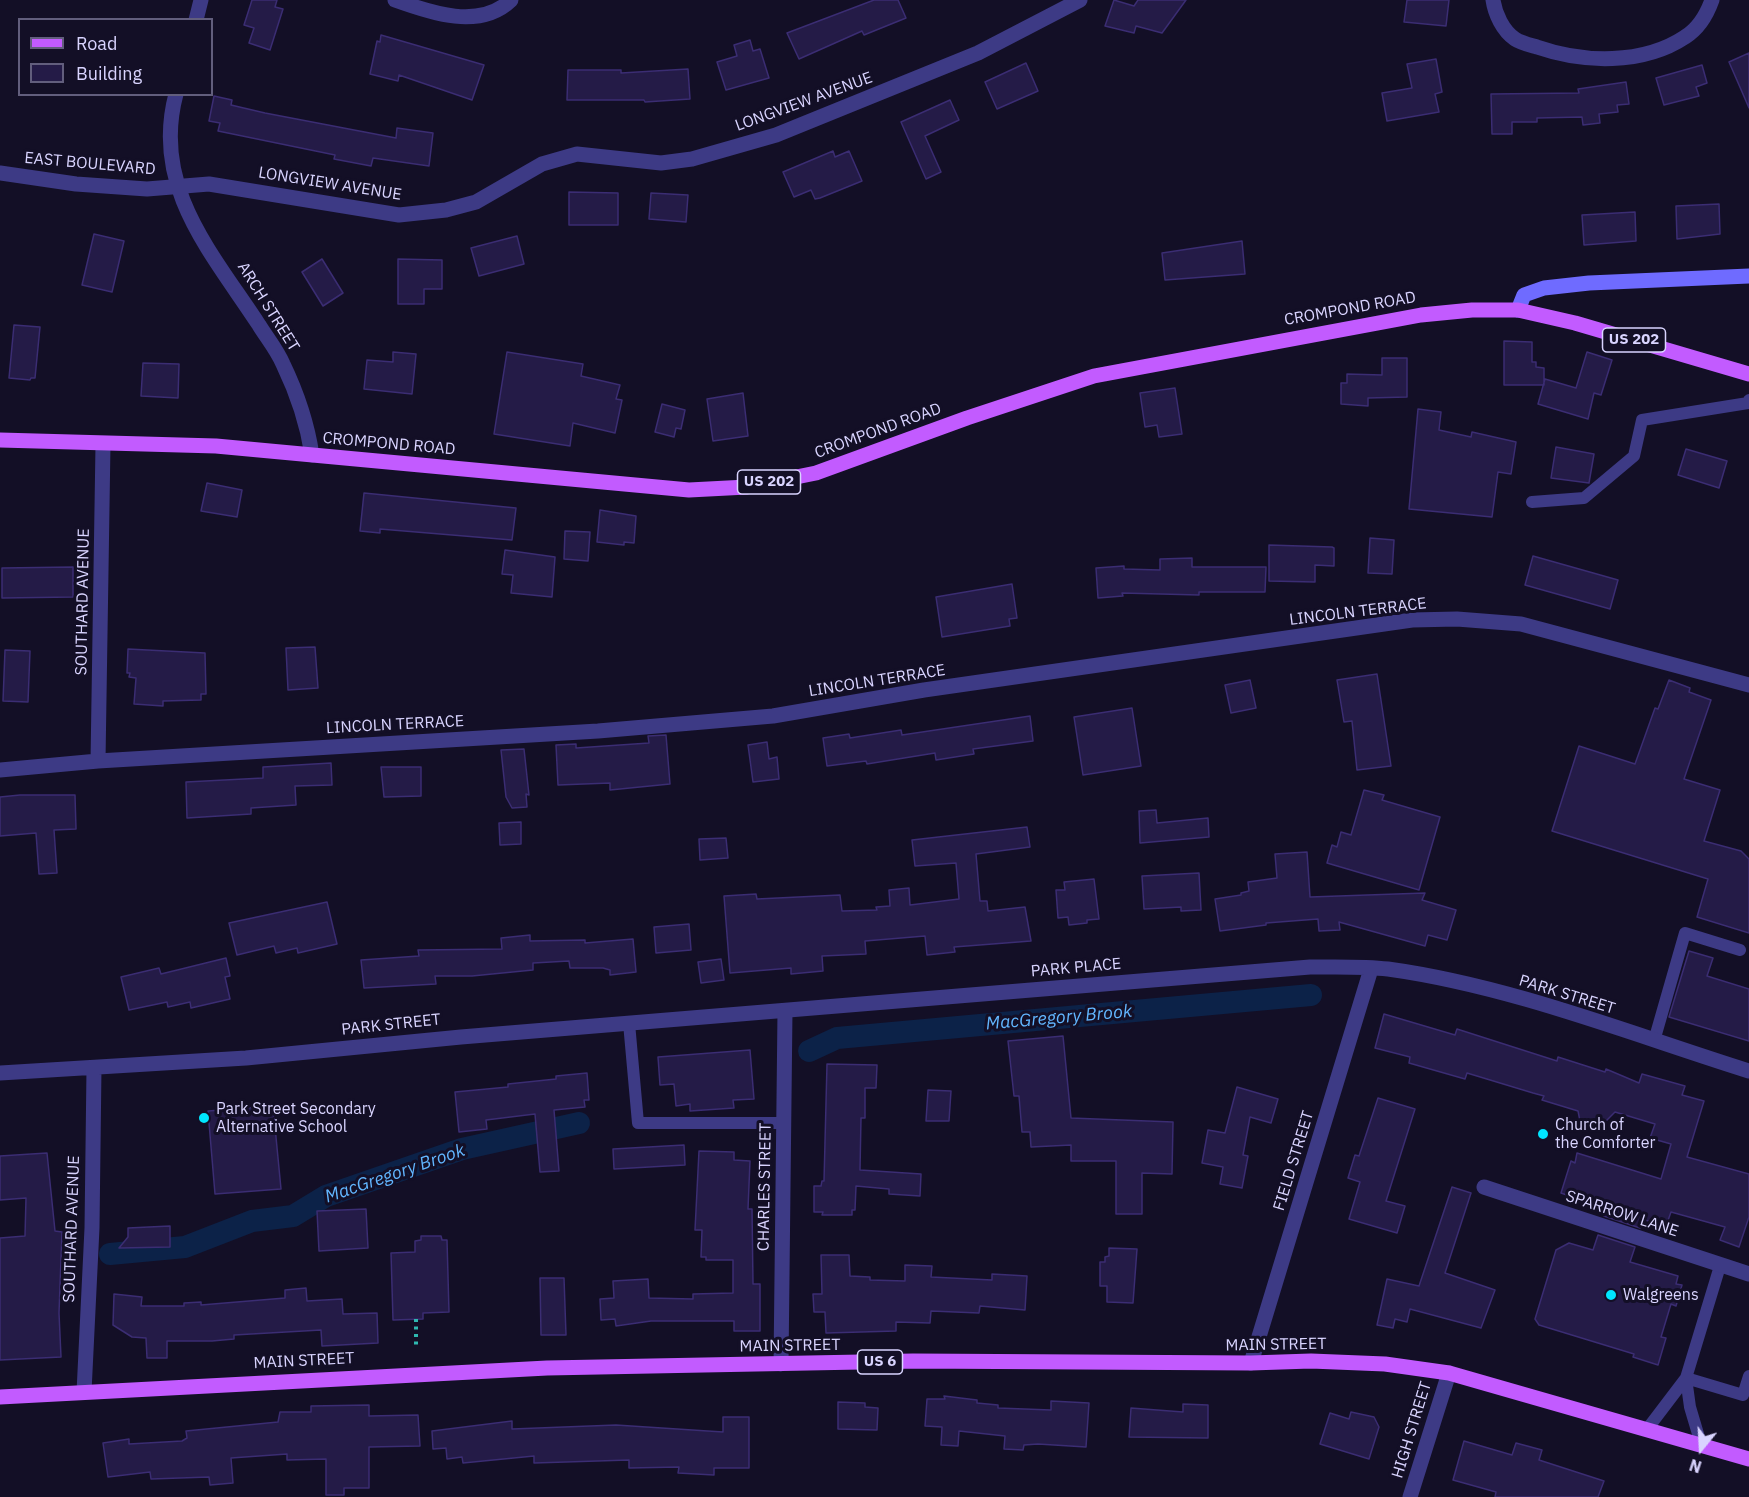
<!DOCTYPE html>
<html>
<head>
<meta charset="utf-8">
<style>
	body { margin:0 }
	#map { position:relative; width:1749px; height:1497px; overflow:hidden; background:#130f26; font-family:"IBM Plex Sans",sans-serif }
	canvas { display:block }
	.legend { position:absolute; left:18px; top:18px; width:195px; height:78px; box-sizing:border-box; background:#130f26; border:2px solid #625e7d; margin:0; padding:8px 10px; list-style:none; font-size:18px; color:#d9d4ff }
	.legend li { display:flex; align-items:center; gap:12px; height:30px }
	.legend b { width:30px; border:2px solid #625e7d }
	.north { position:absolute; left:1671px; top:1419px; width:60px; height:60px; -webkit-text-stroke:4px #130f26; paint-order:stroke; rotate:198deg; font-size:16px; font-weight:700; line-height:24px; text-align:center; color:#d9d4ff }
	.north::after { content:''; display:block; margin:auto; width:21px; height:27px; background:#d9d4ff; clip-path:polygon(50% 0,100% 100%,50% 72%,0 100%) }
</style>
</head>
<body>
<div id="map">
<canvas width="1749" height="1497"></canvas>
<ul class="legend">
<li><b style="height:8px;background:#c25bff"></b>Road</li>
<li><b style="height:16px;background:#241b47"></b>Building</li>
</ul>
<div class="north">N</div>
</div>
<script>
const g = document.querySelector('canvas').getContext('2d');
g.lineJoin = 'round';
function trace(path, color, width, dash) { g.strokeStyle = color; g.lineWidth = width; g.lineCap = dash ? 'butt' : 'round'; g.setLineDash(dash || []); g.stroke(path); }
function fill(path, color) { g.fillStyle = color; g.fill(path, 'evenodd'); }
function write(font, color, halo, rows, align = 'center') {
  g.font = font + ' "IBM Plex Sans",sans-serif'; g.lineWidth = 6; g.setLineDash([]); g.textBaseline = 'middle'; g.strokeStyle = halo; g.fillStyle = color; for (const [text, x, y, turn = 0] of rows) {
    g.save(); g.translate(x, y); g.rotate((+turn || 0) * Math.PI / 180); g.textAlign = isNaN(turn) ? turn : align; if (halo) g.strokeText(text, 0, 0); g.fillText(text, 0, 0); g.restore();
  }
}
const canal = new Path2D(`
	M809,1051L837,1038L1311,995
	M110,1254L185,1247L252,1221L293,1216L326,1196L462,1149L579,1123`);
const building = new Path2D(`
	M252,0H277L275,7L283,9L270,50L249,43L254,28L244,25Z
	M874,0H898L906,18L864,35L862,31L799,59L787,33Z
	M1114,0L1134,6L1138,0H1186L1162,33L1136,26L1134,33L1105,26Z
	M1407,0H1449L1446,26L1404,22Z
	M381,35L484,65L472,100L399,75L398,81L370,74L377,41L380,42Z
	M750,40L753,51L760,49L769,78L726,90L717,62L737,56L734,45Z
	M1749,53V108L1729,62Z
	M1436,59L1442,92L1435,94L1439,112L1387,121L1382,93L1412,88L1407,64Z
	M1026,63L1038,91L997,109L985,82Z
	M1702,65L1707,83L1696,87L1699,96L1664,105L1656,78Z
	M688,69L690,99L645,102L644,100H567L568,70H621V73Z
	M1626,82L1629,104L1617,105L1618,112L1599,114L1600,123L1583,125L1582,117L1537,118V122H1512V134H1492L1491,94L1579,93L1578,89Z
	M214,96L232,100L231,105L265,113L396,138L397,128L433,133L429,166L373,158L371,166L334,159L335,155L218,131L220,123L209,121Z
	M950,100L959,120L925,136L941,172L926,179L901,122Z
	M833,151L835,157L849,151L862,181L820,198L815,199L811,190L794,197L783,172Z
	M569,192L618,193V225H569Z
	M651,193L688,195L686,222L649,219Z
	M1719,204L1720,234L1677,239L1676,206Z
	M1635,212L1636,241L1584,245L1582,215Z
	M94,234L124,241L112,292L82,285Z
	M517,236L524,264L479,276L471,248Z
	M1242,241L1245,274L1165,280L1162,253Z
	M322,259L343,293L323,306L302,272Z
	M398,259L442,260V289H424V304H398Z
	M14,325L40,327L35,378H31L30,380L9,378Z
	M1504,341L1532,342V362H1536V367L1544,368V385H1504Z
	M393,352L416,354L412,394L364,389L367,360L393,362Z
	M507,352L583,364L581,376L620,385L616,399L622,400L615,433L573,423L570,446L494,434Z
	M1587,352L1612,360L1601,395L1594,393L1588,419L1538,404L1545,379L1576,388Z
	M1382,358H1407V397L1368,398V406L1341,404V383H1347V374L1382,375Z
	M143,363L179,364L178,398L141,396Z
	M1175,388L1182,434L1159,437L1157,425L1145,427L1140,393Z
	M743,393L748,436L713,441L707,399Z
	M662,404L685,410L681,429L676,428L674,437L655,432Z
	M1418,409L1441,412L1439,430L1471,437L1472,432L1516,442L1511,474L1498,472L1492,517L1409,509Z
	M1556,447L1594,454L1589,483L1551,478Z
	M1686,449L1727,461L1719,488L1678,475Z
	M207,483L242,490L237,517L201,511Z
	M364,493L516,508L512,540L380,529V533L360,531Z
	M600,510L636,516L634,543L624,542V545L597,542Z
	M565,531L590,532L588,561L564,559Z
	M1370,538L1394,540L1392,574L1368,573Z
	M1269,545L1332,547L1334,548V566L1315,565V582L1269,581Z
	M505,550L555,557L552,597L511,593L513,575L502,574Z
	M1533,556L1618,580L1610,609L1525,585Z
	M1192,558V567H1266L1265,592H1199V595L1122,593L1123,596L1098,598L1096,568L1124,566V569L1160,570V559Z
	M73,567V597L2,598V568Z
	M1012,584L1017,618L1009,619L1010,626L942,637L936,597Z
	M315,647L318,688L288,690L286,648Z
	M128,649L205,653L206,694H201V700L163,701V706L134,704L136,678L129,677L130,673H127Z
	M5,650L30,651L28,702L3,701Z
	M1377,674L1391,766L1357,770L1352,721L1344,722L1337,680Z
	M1250,680L1256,708L1231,713L1225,685Z
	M1669,680L1690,688L1689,692L1711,700L1684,779L1720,790L1704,841L1741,851L1749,859V933L1697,917L1708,879L1552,831L1579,746L1635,764L1655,708L1658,709Z
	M1132,708L1141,766L1083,775L1074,717Z
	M1030,716L1033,741L973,749L974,754L936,760L935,753L867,764L866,761L827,766L823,738L849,734L850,738L901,730L902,735Z
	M666,735L670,784L610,790V783L558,785L556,745L576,744V748L649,743L648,736Z
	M767,742L769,759L777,757L779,779L753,782L748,745Z
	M524,749L529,795L526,794L527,807L512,808L506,797L501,750Z
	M331,763L332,785L295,786L296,805L251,808V814L187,818L186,782L263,778V767Z
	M381,767H421V796L384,797Z
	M1364,790L1384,795L1382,800L1440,817L1419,890L1327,863L1332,845L1337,847L1341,832L1351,835Z
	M20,795H75L76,829L54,830L57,873L39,874L36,833L0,836V797Z
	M1156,810L1157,823L1208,818L1209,837L1140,843L1139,811Z
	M521,822V844L500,845L499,823Z
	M1027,827L1030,847L976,854L980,901H987L988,911L1025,907L1031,941L954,947L955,952L927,955L925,936L865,941L866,954L822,956L823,971L791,974V968L730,973L724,896L756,894L757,899L840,895L842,911L877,910L876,907L890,906L889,890L909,888L910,905L959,899L956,863L915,866L912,840Z
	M726,838L728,858L700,860L699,839Z
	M1307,852L1310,897L1425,893L1422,900L1456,910L1447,940L1428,935L1425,946L1339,922L1340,930L1319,931L1318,919L1266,923V925L1220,931L1215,899L1241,895V893L1249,891L1248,882L1277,878L1275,854Z
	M1199,873L1201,910L1181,911V907L1144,909L1142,876Z
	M1094,879L1099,919L1087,920V923L1069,925L1068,917L1058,918L1056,890H1065L1064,882Z
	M327,902L337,944L298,953L297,948L276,953L274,946L237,955L229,923Z
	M689,924L691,950L656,953L654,927Z
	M530,935V941L585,940V943L633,939L636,972L610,975V970L603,968H570L569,961L533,963V970L472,976H435L436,984L364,988L361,960L419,956L418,950L502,949L501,938Z
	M1689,951L1713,958L1707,976L1749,989V1041L1669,1017Z
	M226,958L230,976L225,977L230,999L191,1008L190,1002L168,1007L167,1002L129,1010L121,977L159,968L161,974Z
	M721,959L724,980L701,983L698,962Z
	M1384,1014L1455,1035L1457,1029L1557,1061L1558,1057L1605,1072L1606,1069L1639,1083L1642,1074L1685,1086L1682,1095L1704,1101L1687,1157L1749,1174V1217L1739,1247L1720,1240L1725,1227L1671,1212L1666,1226L1645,1220L1640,1228L1604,1216L1606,1209L1561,1193L1571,1161L1575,1163L1577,1153L1661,1179L1671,1144L1650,1138L1655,1124L1615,1112L1601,1126L1589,1128L1580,1121L1578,1111L1542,1100L1544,1096L1533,1093L1467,1073L1465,1079L1409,1063L1410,1057L1375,1048Z
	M1063,1036L1071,1118L1173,1122L1172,1174L1142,1173V1214H1116V1161H1071V1145L1031,1147L1030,1132H1022L1019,1096H1014L1008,1041Z
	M750,1050L754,1099L733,1100L734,1108L690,1111V1104L676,1106L674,1084L660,1085L658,1057Z
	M827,1064L877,1065L876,1088H865V1118H861L860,1170L921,1174L920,1196L889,1194V1189L856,1186L855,1210H852V1215H822L823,1212H814V1186H821L822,1181H824Z
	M587,1073L589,1100H584L585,1107L554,1110L559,1171L540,1172L535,1114L486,1120L487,1129L459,1132L455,1092L508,1087V1084L556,1079V1076Z
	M1237,1087L1278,1099L1271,1123L1250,1117L1243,1155L1248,1156L1242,1188L1220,1184L1223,1167L1202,1163L1208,1130L1225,1133Z
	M928,1090L951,1091L949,1121H926Z
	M1378,1098L1415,1109L1386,1201L1405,1206L1397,1233L1349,1219L1360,1182L1348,1178L1355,1155L1359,1156Z
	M273,1106L281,1189L215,1194L208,1111Z
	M684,1145L685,1165L614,1169L613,1149Z
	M699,1151L734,1152V1160L750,1161L748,1209H752L753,1284H760V1331H734V1321H651L616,1326L615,1319L601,1320L600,1299L614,1298L613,1281L648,1279L649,1298L693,1299V1294L733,1293V1260H706V1257H701L702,1230H695Z
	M47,1153L55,1231L62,1232L59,1313L61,1357L0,1360V1238L25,1236L26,1198L0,1200V1156Z
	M1452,1187L1471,1193L1445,1273L1495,1290L1481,1328L1410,1309L1407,1322L1395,1319L1393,1328L1377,1325L1387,1279L1419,1286Z
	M366,1209L368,1248L319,1251L317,1211Z
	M170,1226V1247L119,1248L128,1237V1228Z
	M1598,1235L1635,1247L1630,1262L1678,1276L1676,1284L1682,1285L1676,1306L1671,1304L1661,1337L1666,1338L1658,1365L1633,1357L1634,1354L1539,1325L1535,1319L1556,1250L1569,1243L1593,1250Z
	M421,1236H441L442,1240H447L449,1312L423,1313V1319L393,1320L391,1253L415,1252V1241L421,1240Z
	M1109,1248L1137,1249L1133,1303L1107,1302V1286H1100V1262H1105V1257L1109,1256Z
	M821,1255H849L850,1276L870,1277V1280L905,1281V1265L932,1266L931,1277L992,1280V1274L1027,1276L1025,1310L980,1306L979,1313L931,1311L930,1323L896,1322V1331L826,1333L825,1312H814L813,1294H822Z
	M540,1278H564L566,1335H541Z
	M306,1288L307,1301L342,1299L343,1314L377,1313L378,1343L322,1346L321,1330L234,1335V1339L212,1341H167V1358H147L146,1338L132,1337L113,1325L114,1294L142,1297L141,1306H184V1303L201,1302V1305L285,1298V1290Z
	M944,1396L977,1400V1403L998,1405V1408L1051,1410V1401L1089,1403L1086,1447L1038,1444L1024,1445L1023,1450L1004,1449L1005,1436L959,1431L958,1446L941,1445L942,1427L925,1426L927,1399H945Z
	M838,1402L865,1403V1407L878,1408L877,1430L838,1429Z
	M1183,1404L1208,1405V1438L1129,1437L1131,1408L1183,1412Z
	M369,1405V1416L418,1415L420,1446L369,1447V1488H344V1495H326V1459L287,1460V1454L231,1458L233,1483L210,1485L209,1477L151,1479L150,1472L108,1477L103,1443L129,1439V1444L182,1441L187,1438L186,1431L278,1422L280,1412H311V1406Z
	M1351,1412L1374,1417L1379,1427L1369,1459L1320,1444L1330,1413L1349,1419Z
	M723,1417H749V1468H714V1475L678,1473L679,1467L629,1468V1460L534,1463V1456L463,1463L462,1457L447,1459L446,1448L433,1449L432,1431L512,1421V1429L616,1425L723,1432Z
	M1464,1441L1512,1455L1516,1443L1542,1450L1539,1460L1604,1481L1598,1497H1495L1496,1492L1453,1480Z`);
const path = new Path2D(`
	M416,1319V1348`);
const lane = new Path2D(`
	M1532,502L1584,498L1634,456L1642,420L1748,403L1749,400
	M629,1023L638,1123H783
	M1654,1041L1685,933L1740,950
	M1686,1378L1743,1395L1749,1376
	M1686,1378L1690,1407L1701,1444
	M1648,1428L1686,1378L1720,1266`);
const street = new Path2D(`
	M395,0C431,13 480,30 511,0
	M1493,0C1495,14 1503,31 1515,39C1521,43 1530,45 1537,47C1583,63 1643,65 1685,37C1698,29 1707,14 1712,0
	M196,20L201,0
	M176,94C151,187 212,253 259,325C267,338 277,350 283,364C297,393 307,422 312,455
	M0,173L76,184L147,189L209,184L399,215L446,210L476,202L542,164L577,154L661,163L692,159L776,135L978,53L1080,0
	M98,761L103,444
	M0,770L98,761L598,731L773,716L924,690L1412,620L1457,619L1521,624L1749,685
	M0,1073L246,1058L461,1037L1310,967C1336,967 1363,966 1388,969C1511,986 1631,1034 1749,1071
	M1484,1187L1749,1274
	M1251,1363L1371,969
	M781,1364L785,1011
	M84,1392L92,1228L94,1068
	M1410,1497L1449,1373`);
const secondary = new Path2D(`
	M1518,310L1524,295L1544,288L1589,283L1749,276`);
const primary = new Path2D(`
	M0,440L216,446L689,490L747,487L816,473L967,418L1094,376L1421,315L1472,310H1518L1575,323L1749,374
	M0,1397L547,1368L913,1361L1251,1363L1311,1361L1385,1364L1449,1373L1749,1459`);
const markers = [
	[204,1118,6,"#00e5ff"],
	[1543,1134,6,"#00e5ff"],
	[1611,1295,6,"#00e5ff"]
];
const shields = [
	[1634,340,63],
	[769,482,63],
	[880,1362,45]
];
const shieldNames = [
	["US 202",1634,340],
	["US 202",769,482],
	["US 6",880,1362]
];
const streetNames = [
	["LONGVIEW AVENUE",804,102,-20],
	["EAST BOULEVARD",90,164,5],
	["LONGVIEW AVENUE",330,184,9],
	["ARCH STREET",268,307,58],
	["CROMPOND ROAD",1350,309,-10],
	["CROMPOND ROAD",878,431,-20],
	["CROMPOND ROAD",389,444,5],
	["SOUTHARD AVENUE",83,602,-89],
	["LINCOLN TERRACE",1358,612,-7],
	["LINCOLN TERRACE",877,681,-9],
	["LINCOLN TERRACE",395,725,-3],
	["PARK PLACE",1076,968,-5],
	["PARK STREET",1567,995,17],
	["PARK STREET",391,1025,-6],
	["FIELD STREET",1294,1161,-73],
	["CHARLES STREET",765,1187,-89],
	["SPARROW LANE",1622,1214,18],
	["SOUTHARD AVENUE",72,1229,-88],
	["MAIN STREET",1276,1345,-1],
	["MAIN STREET",790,1346,-1],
	["MAIN STREET",304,1361,-3],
	["HIGH STREET",1412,1430,-73]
];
const poiNames = [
	["Park Street Secondary",216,1109],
	["Alternative School",216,1127],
	["Church of",1555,1125],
	["the Comforter",1555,1143],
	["Walgreens",1623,1295]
];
const waterNames = [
	["MacGregory Brook",1059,1018,-5],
	["MacGregory Brook",395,1174,-19]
];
trace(canal, '#0c2248', 22);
fill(building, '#241b47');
trace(building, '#3b2d73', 1.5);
trace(path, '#2fb8b0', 4, [3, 4.5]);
trace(lane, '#3d3a85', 12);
trace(street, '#3d3a85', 15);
trace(secondary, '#6f6bff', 15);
trace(primary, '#c25bff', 15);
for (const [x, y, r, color] of markers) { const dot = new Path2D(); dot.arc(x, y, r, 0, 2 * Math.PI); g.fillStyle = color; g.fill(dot); trace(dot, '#130f26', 2); }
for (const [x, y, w] of shields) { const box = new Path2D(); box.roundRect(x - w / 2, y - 12, w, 24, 4.5); g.fillStyle = '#130f26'; g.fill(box); trace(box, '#d9d4ff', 1.5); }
write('bold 15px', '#d9d4ff', null, shieldNames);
write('16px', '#d9d4ff', '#130f26', streetNames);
write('16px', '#d9d4ff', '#130f26', poiNames, 'left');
write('italic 18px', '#62b6ff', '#130f26', waterNames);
</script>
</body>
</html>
